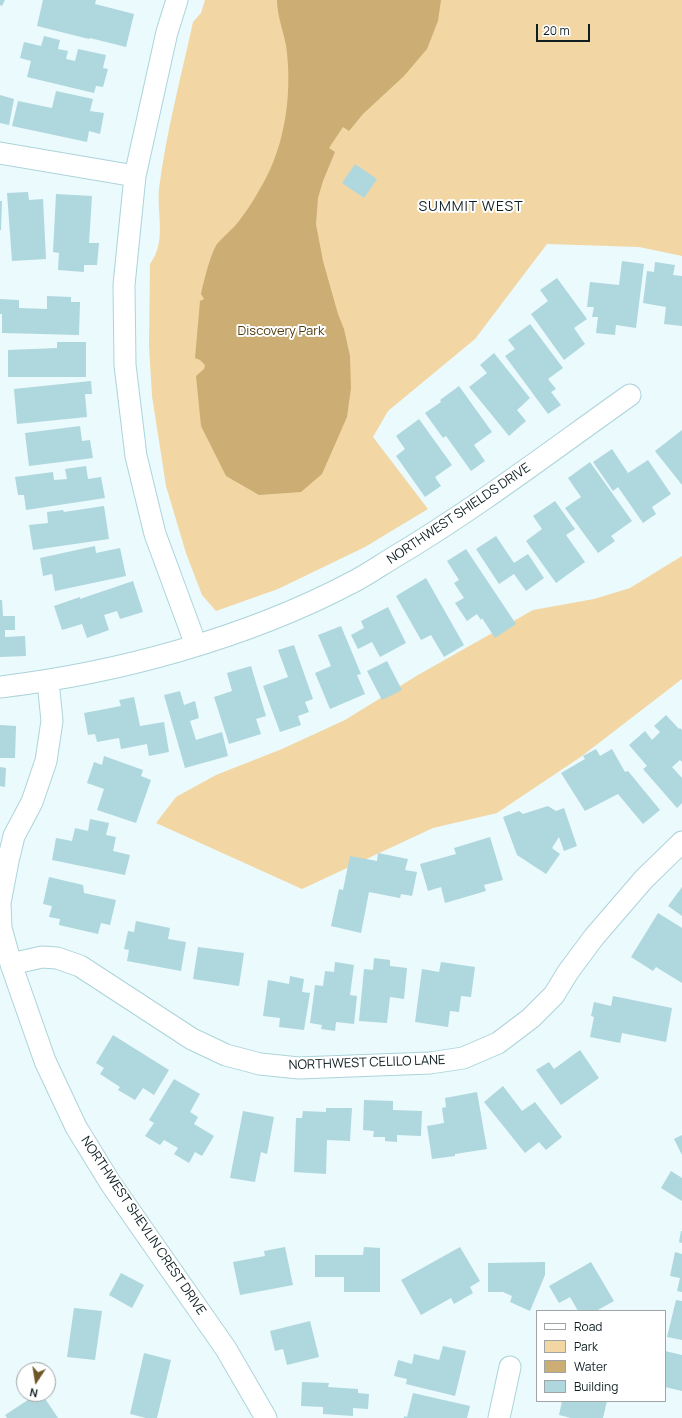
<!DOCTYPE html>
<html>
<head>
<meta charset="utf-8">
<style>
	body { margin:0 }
	#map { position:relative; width:682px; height:1418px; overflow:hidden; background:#eafafd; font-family:Manrope,sans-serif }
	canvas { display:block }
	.legend { position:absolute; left:536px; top:1310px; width:130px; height:92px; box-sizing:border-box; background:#fff; border:1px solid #9fa5a6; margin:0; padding:5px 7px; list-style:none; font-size:12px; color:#0f1e21 }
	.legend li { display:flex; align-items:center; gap:8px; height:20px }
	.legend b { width:20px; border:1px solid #9fa5a6 }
	.north { position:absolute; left:16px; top:1362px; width:40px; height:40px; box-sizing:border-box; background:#fff; border:1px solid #9fa5a6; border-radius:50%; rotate:192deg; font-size:11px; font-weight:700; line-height:16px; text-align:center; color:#0f1e21 }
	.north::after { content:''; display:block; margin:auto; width:14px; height:18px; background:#6e5626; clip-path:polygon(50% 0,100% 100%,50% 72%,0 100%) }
	.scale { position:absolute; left:536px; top:24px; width:54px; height:18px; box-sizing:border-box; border:2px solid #0f1e21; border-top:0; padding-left:5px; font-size:12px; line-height:14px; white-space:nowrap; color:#0f1e21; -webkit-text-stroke:3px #fff; paint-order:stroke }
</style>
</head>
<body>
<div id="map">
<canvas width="682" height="1418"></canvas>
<ul class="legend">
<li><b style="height:5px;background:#fff"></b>Road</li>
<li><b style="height:11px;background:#f2d7a4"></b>Park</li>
<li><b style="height:11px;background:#ccae74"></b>Water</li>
<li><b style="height:11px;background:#afd7de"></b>Building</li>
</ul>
<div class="north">N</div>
<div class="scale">20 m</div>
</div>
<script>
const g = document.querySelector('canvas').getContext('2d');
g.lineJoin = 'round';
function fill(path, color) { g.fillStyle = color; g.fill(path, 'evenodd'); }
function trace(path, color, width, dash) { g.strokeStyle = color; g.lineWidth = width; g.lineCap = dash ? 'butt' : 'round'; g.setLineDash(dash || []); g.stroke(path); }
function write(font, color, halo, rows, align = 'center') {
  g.font = font + ' Manrope,sans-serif'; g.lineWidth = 4; g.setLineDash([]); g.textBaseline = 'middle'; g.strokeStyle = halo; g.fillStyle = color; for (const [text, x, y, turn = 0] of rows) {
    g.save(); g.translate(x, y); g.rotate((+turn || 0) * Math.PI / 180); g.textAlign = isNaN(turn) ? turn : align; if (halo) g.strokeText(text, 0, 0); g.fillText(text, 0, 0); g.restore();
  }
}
const green = new Path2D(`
	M205,0H682V256L639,247L547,244L475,339L388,411L373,437L428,509L365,547L278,589L216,611L202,595L186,553L166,486L152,396L149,346L150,264C152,260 155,257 156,253C164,234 157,210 159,189C166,133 181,77 193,22L201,13Z
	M682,556V679L582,756L497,813L433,828L302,889L156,823L176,797L216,775L282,749L345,720L418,675L533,610L594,599L630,588Z`);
const water = new Path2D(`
	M277,0H441L438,21L427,49L404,76L363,114L349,131L343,127L329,148L335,152L323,181L318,198L316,224L323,261L338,314L344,329L350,356L351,388L347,417L322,474L301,492L259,495L226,476L201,426L196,376L204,369L205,365L200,360L195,358L200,301L204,299L201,294C204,281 210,255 217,244C222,238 228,233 234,227C247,212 258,193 267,176C287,136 292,88 286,45C283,30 277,15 277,0Z`);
const building = new Path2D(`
	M0,0H5L2,6L0,5Z
	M43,0H96L95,4L134,14L126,47L90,38L89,39L37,26Z
	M44,36L60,40L58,49L68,51L66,59L75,61L78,49L106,55L103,68L108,69L103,87L96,86L94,93L27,77L31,61L20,58L24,42L41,46Z
	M56,91L93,99L90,111L104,113L100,134L89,131L87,142L12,126L18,101L52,108Z
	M0,95L14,99L9,125L0,123Z
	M355,164L377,179L364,198L342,183Z
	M28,192L29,200L43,199L46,259L12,261L7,193Z
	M56,194L92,196L89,243H99L97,265H84V272L58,270L59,253L53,252Z
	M0,201H2L1,230H0Z
	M622,261L644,264L636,328L616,325L615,335L596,333L598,317H592L594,307H587L590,282L619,285Z
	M655,262L675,265L673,275L682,276V326L664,324L666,307L643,303L647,271L654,272Z
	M557,278L587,319L574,328L585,344L564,360L531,314L548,301L540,290Z
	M47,296L71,297V302H80L79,335L2,333V314H0V299L19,300V308L47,309Z
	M530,324L563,368L548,379L556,389L551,392L561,405L548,414L505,356L515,349L508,340Z
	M57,342H86V377H8V350L57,348Z
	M494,353L530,398L517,410L526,421L509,436L469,387L487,373L480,365Z
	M91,381L92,394H85L87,417L17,424L14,389Z
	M459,386L492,432L474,445L485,461L471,471L446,436L443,438L425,413L441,402L440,400Z
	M419,419L452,465L435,477L441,486L425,497L396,456L405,449L396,436Z
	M80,426L82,441L90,440L93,458L29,466L25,433Z
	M682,430V485L655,451Z
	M612,449L628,473L648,460L671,494L652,507L656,514L643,523L618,487L613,491L593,462Z
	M590,462L632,521L611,536L615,541L598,553L565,508L581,497L568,478Z
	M86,466L88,479L101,477L105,498L26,510L24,495H18L15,477L53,472L54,480L67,479L65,469Z
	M555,501L575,529L566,535L585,562L556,583L526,541L542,529L533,516Z
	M104,506L109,539L33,550L29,525L48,523L47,512L63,510L64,512Z
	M496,536L514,563L528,554L544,578L526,591L514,574L499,584L476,549Z
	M95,546L96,553L120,548L126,576L55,591L52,574L43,576L40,558Z
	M466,549L516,624L495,638L482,618L481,620L477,614L467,621L455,603L464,598L454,583L459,580L447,561Z
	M426,578L464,645L444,657L431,635L421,640L396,596Z
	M133,581L143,612L120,619L117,611L104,615L109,630L87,638L82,624L62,630L54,606L80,597V599Z
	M0,600H2L3,616H15V630H5V637L25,636L26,656L0,657Z
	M388,607L406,643L380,657L372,642L358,649L351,635L364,628L361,621Z
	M341,626L361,674L357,675L365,694L330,709L315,673L331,666L318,635Z
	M294,645L313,699L305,702L309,712L298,716L301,725L280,732L263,686L288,677L278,650Z
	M387,661L402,690L382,700L367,671Z
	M251,666L266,716L256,719L261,734L229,744L214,697L232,691L227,673Z
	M180,691L184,705L195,701L199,718L190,721L196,740L222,732L228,756L185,768L164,695Z
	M134,697L140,726L164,722L169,752L149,756L147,744L121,749L119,738L97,742L95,734L88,735L84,713L121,706L119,700Z
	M666,715L679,729L680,728L682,730V762L680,760L672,767L682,778V803L677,808L643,769L647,766L629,745L645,731L652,740L660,732L654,726Z
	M0,725L16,726L15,758H0Z
	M596,749L600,756L612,749L625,772L628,771L660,810L643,824L618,794L585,811L561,773L585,759L583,756Z
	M104,756L143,770L141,776L151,780L136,823L97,810L104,789L87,783L94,762L102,765Z
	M0,767L6,768L5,787L0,786Z
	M548,806L556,811L564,808L577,846L564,851L559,837L552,848L560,854L546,874L517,855L503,817L519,811L523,814Z
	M90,819L109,823L106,835L116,837L113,851L130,855L125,875L52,860L56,838L72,841L75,828L88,831Z
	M490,837L503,880L484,885L486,891L445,903L441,887L428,891L420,864L456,854L454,848Z
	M378,853L408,859L405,870L417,872L412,896L401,894L400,898L369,892L361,933L331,926L339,889L343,890L350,856L377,861Z
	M49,877L83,885L84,893L116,900L110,925L101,923L98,934L59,925L60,919L49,917L52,906L43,904Z
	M682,887V916L668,906Z
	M658,913L682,928V983L656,967L653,971L631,957Z
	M136,921L170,928L168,939L186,942L181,971L127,961L129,950L124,949L128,931L134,932Z
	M198,947L244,953L239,986L193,979Z
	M374,958L390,960V966L407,968L404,999L390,997L387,1023L359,1021L364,969L373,970Z
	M335,962L354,965L350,995L357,996L354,1024L336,1022L335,1031L321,1029L322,1025L310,1023L315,985L323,986L325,971L334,972Z
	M441,962L475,967L471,997L461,996L459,1012L450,1011L448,1027L415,1022L422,969L439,972Z
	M290,976L304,979L302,992L310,993L304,1030L279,1027L280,1018L263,1016L268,980L289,984Z
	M613,996L672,1008L666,1042L622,1033L620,1043L590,1037L594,1017L591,1016L594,1002L611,1006Z
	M113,1035L169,1070L154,1095L143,1088L135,1100L118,1090L120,1087L100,1074L104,1068L96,1063Z
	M580,1050L599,1078L561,1105L536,1070L549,1062L554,1069Z
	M174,1079L200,1094L190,1112L198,1117L194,1124L214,1136L202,1156L195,1152L189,1163L174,1154L178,1148L164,1140L160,1145L145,1136L154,1123L149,1120Z
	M503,1086L522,1111L535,1102L562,1137L546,1150L539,1142L525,1153L484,1102Z
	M477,1092L487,1149L455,1154V1156L432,1159L427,1126L444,1123L442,1108L446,1107L445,1098Z
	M364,1100L393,1101V1110L422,1111L421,1136L397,1135V1142L385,1141V1137H373L374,1131L363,1130Z
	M326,1108H352L350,1141L327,1140L326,1174L294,1172L296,1118H302L303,1111L326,1112Z
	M243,1111L274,1117L267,1154L261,1152L255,1182L230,1178Z
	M682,1135V1155L674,1139Z
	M671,1171L682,1178V1201L661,1188Z
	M681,1231H682V1243L679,1242Z
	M285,1247L293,1285L240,1295L233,1262L265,1256L264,1251Z
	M364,1247L380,1248V1292H344V1277H315V1255H363Z
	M460,1247L480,1281L470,1287L473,1293L454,1304L451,1298L421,1315L401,1280Z
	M675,1252L682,1254V1292L677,1291L680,1278L670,1276Z
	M545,1262V1275L530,1311L510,1302L512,1296L503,1292H488V1263Z
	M591,1262L614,1301L596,1311H578L570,1297L559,1303L549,1286Z
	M121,1273L144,1285L132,1308L109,1295Z
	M676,1300L682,1301V1340L667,1337Z
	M74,1308L102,1311L95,1360L67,1357Z
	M310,1321L319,1357L287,1365L283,1349L275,1351L270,1331Z
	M443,1346L466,1351L455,1396L406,1384L407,1379L394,1376L398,1360L412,1364L414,1354L439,1360Z
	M665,1351L682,1355V1391L665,1387Z
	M144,1353L171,1360L157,1418H146L130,1414Z
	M302,1382L329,1383L328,1387L358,1389V1393L369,1394L368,1409L353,1408V1416L323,1414V1407L301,1406Z
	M413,1393L470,1406L467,1418H404V1416L407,1417Z
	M37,1394H42L58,1418H7L5,1415Z
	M562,1401H607L603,1418H571L559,1415Z`);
const minor = new Path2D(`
	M177,0L167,32L135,176L124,285L125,365L136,456L155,534L196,645
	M0,153L135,176
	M48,681L52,721L46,761L32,802L14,836L8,861L0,903L1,928L11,964L45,1061L76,1127L111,1184L226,1349L266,1418
	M0,687C118,673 246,638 351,583C365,576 378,567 391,559C474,510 551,451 630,395
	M11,964L42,957L57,958L80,966L192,1039L226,1055L260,1064L299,1068L430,1063L463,1058L498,1043L531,1018L554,995L568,972L594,937L644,879L682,842
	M499,1418L510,1367`);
const parkNames = [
	["Discovery Park",281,331]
];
const streetNames = [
	["NORTHWEST SHIELDS DRIVE",459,514,-34],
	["NORTHWEST CELILO LANE",367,1063,-2],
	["NORTHWEST SHEVLIN CREST DRIVE",143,1226,56]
];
const neighbourhoodNames = [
	["SUMMIT WEST",471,207]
];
fill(green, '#f2d7a4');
fill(water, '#ccae74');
fill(building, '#afd7de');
trace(minor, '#acd4da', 23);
trace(minor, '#fff', 21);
write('13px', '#523c0d', '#fff', parkNames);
write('13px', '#0f1e21', '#fff', streetNames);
g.letterSpacing = '1px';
write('14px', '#0f1e21', '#fff', neighbourhoodNames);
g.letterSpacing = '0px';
</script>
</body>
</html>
